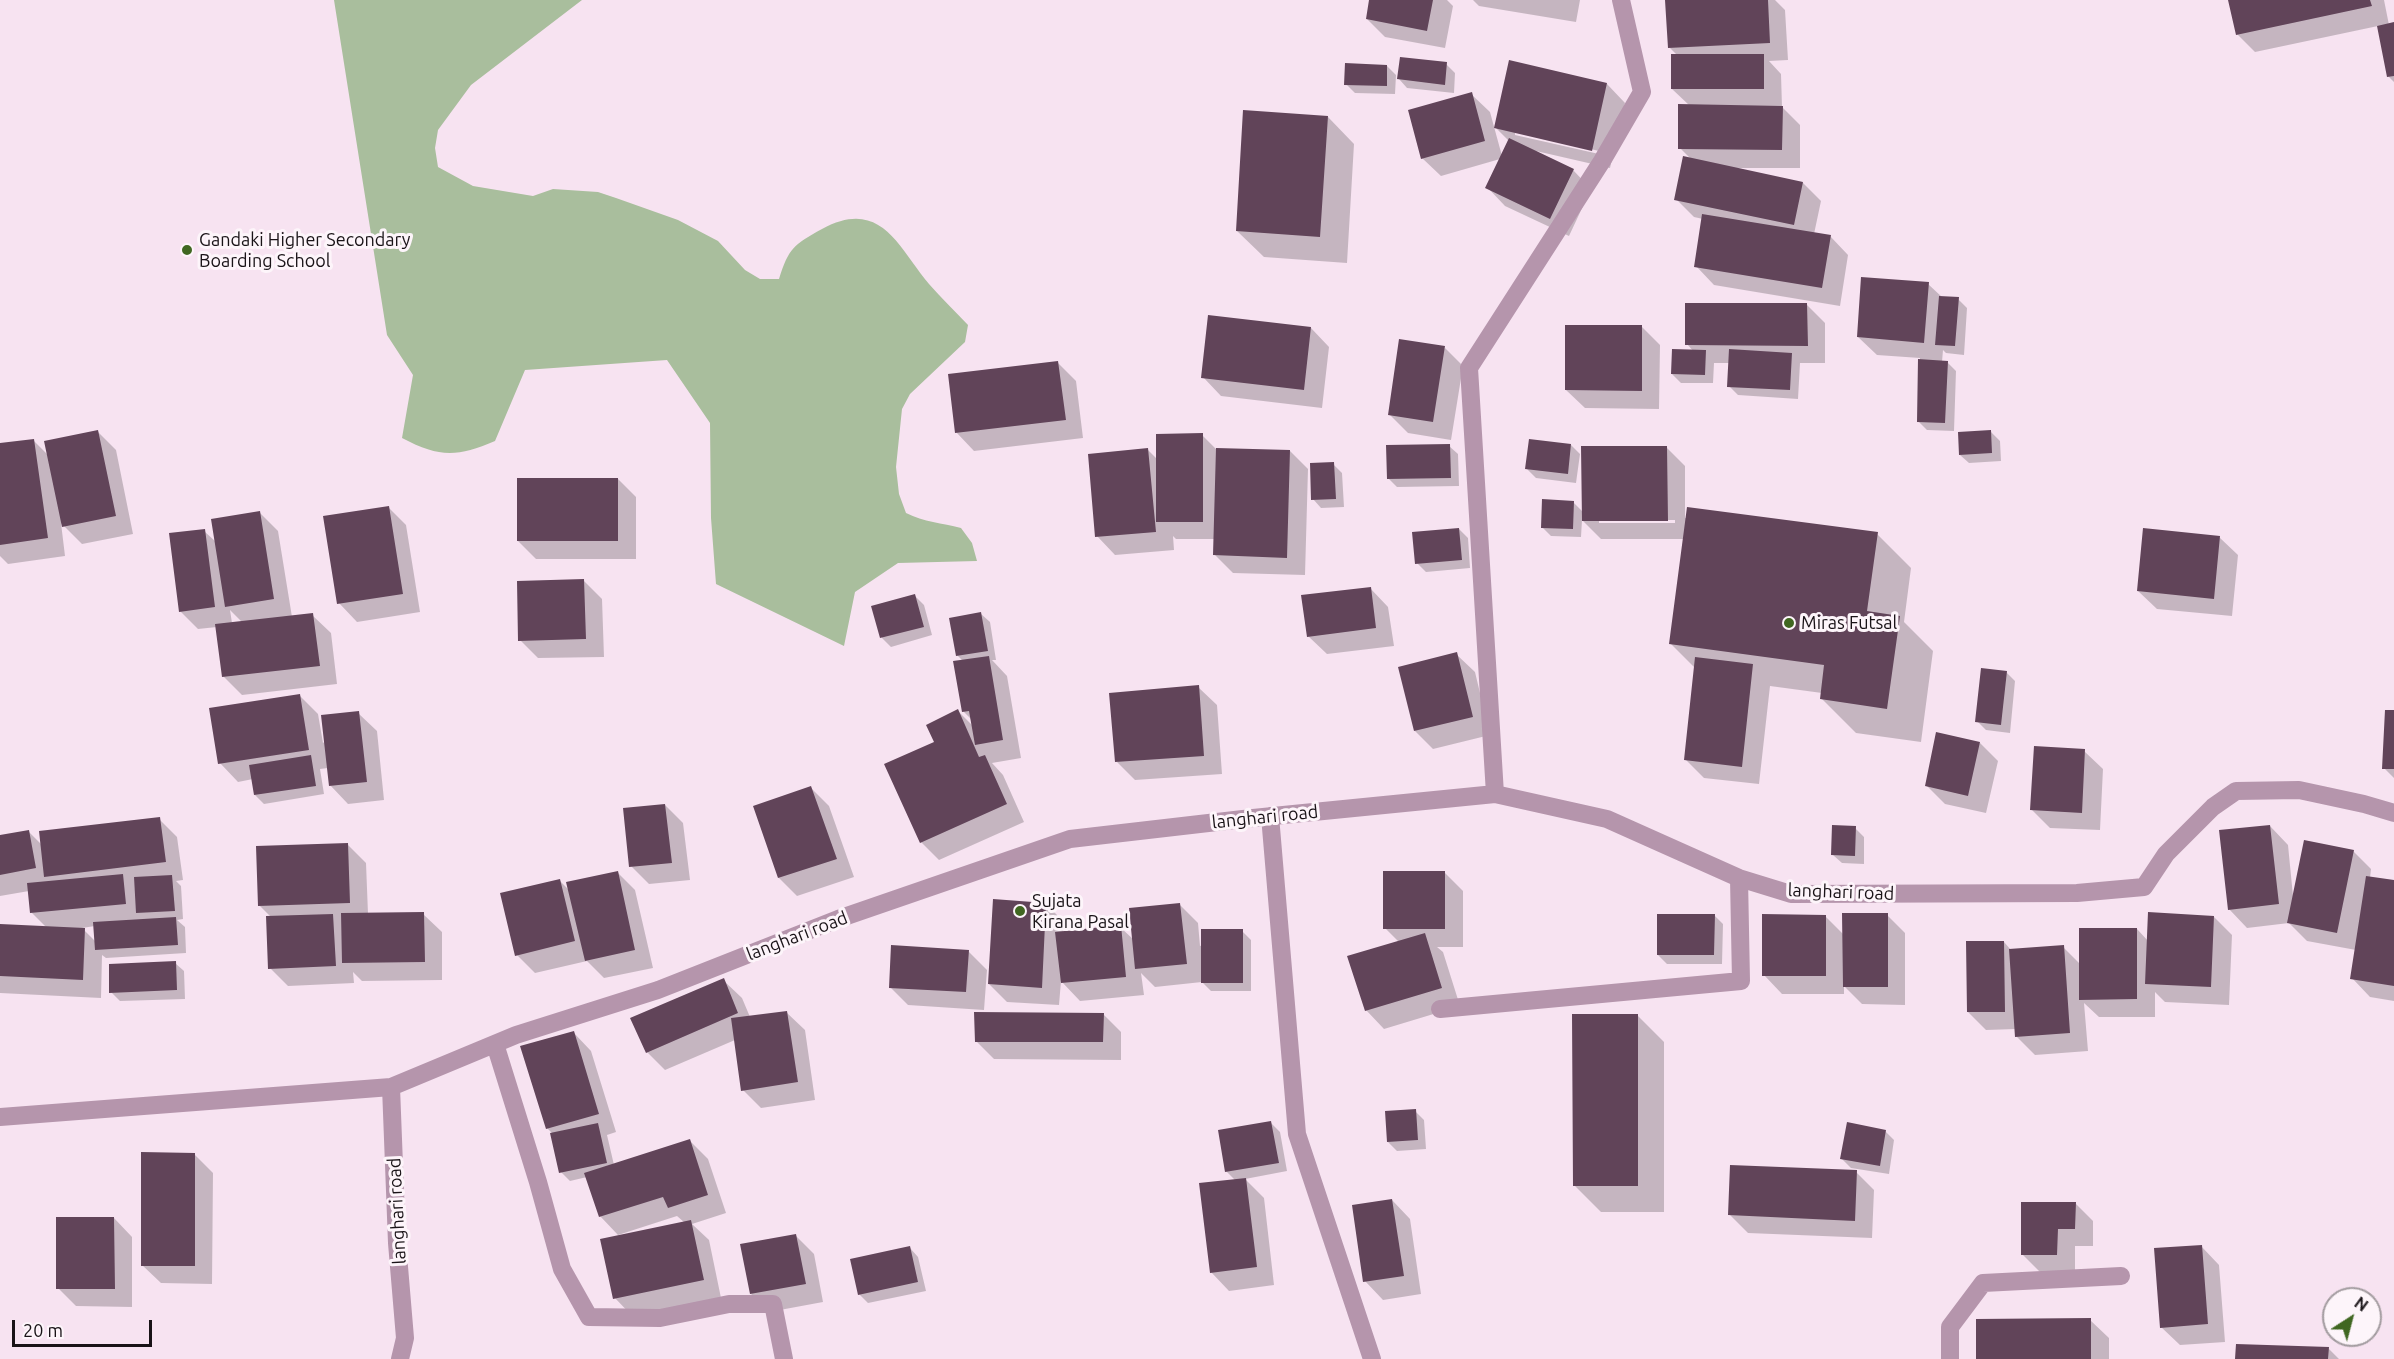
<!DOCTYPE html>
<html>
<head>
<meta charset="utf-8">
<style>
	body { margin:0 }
	#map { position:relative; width:2394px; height:1359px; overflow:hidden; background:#f7e3f1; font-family:Ubuntu,sans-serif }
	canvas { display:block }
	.north { position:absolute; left:2322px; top:1287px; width:60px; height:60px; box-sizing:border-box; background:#fdf5fa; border:2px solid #a29b9f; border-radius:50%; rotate:36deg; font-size:16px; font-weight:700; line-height:24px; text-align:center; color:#191317 }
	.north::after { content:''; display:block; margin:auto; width:21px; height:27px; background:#406721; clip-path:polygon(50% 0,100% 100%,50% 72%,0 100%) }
	.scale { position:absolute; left:12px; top:1320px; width:140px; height:27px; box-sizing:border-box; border:3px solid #191317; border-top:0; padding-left:8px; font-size:18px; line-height:21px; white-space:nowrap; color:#191317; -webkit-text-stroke:4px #fdf5fa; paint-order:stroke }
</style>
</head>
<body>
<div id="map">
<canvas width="2394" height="1359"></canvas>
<div class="north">N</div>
<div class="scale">20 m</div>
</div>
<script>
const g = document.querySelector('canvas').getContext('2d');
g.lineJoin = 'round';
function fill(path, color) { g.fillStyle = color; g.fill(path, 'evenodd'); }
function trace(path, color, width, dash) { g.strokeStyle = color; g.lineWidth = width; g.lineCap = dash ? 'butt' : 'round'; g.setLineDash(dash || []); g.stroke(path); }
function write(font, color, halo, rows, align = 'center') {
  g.font = font + ' Ubuntu,sans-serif'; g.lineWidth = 6; g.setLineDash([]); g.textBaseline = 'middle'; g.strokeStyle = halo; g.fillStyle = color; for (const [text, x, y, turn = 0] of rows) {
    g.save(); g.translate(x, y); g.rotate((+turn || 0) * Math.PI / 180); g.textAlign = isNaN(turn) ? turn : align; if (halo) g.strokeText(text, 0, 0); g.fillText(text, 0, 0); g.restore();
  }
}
const forest = new Path2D(`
	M334,0H582L471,85L438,130L435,148L438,167L473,186L533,196L553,189L598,192L616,198L678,220L718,241L745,270L760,279H779C789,248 793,245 822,229C881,197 898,247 929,284C941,298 955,311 968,325L965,342L910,394L902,409L896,467L899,494L906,513C924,522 942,523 961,528L972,543L977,561L898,563L855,592L844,646L716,584L711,518L710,423L667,360L525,370L495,441C457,457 440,458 402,438L413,375L387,335Z`);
const shadow = new Path2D(`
	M1371,0H1447L1453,6L1445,48L1385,37L1367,19Z
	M1473,0H1580L1576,22L1479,6Z
	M1667,0H1775L1785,10L1788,60L1769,61L1781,74L1782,107L1800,125V168H1734L1803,183L1821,201L1814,234L1830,236L1848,255L1840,306L1714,285L1696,266L1703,219L1694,217L1676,199L1691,159L1680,148L1690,106L1672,89L1677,55L1669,47Z
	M2230,0H2384L2389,25L2394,24V82L2388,76L2378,26L2255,52L2237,34Z
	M1446,64L1455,73L1454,93L1407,88L1399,79Z
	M1387,66L1396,75L1395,94L1355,93L1346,84Z
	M1607,84L1625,103L1610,168L1536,151L1573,170L1591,189L1569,236L1505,206L1487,187L1500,159L1441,176L1422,158L1471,94L1490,112L1502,156L1509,141L1496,128ZM1515,131L1599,151V154L1515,135Z
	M1328,117L1354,144L1347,263L1264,257L1237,231Z
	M1928,284L1942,297L1958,299L1967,308L1964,355L1946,353L1943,350L1942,362H1947L1956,371L1954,431L1927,430L1918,421L1920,358L1877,355L1858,337Z
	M1807,305L1825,323V363H1800L1798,399L1738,395L1729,386L1730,363H1714L1713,383H1681L1672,374L1694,352L1687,344Z
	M1641,326L1660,345L1659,409L1585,408L1566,390Z
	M1311,328L1329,347L1322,408L1221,396L1203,377Z
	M1445,348L1463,366L1451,440L1408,433L1389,414Z
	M1058,363L1076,381L1083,438L974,451L956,432Z
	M98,432L116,450L133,534L82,544L61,523L65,556L8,564L0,556V445L33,440L48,455Z
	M1991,432L2000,441L2001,461L1969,463L1960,455Z
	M1202,435L1216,449L1290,451L1308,469L1305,575L1233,573L1215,555V539H1176L1173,536L1174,550L1115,555L1097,536L1148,450L1158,460Z
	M1571,445L1580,454L1576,483L1536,478L1527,469Z
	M1449,446L1458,454L1459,486L1397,487L1388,478Z
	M1667,448L1685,466V518L1877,534L1911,568L1904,622L1933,651L1921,742L1856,733L1822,699V693L1770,686L1759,784L1704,778L1686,760L1695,668L1671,644L1685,539H1601L1582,520L1581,537L1551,536L1542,527L1573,502L1583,512ZM1599,520H1675V523H1599Z
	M1333,464L1342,473L1344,507L1321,508L1313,499Z
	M618,479L636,497V559H536L518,541Z
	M388,507L406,525L420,612L357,622L339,603Z
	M260,513L278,531L292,617L312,615L331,633L337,684L242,695L223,676L217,627L198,629L180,611L204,531L216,542ZM230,610L242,622L232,623Z
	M1459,529L1468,538L1470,568L1426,572L1417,563Z
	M2219,537L2238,555L2232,616L2157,609L2138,591Z
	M584,581L602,599L604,657L538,658L520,640Z
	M1370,588L1388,607L1394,646L1327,654L1308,636Z
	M915,596L924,605L932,635L891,647L882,638L873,607Z
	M981,614L990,622L996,660H992L1007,676L1021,758L992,763L1003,775L1024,822L939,860L921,842L936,743L958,711L973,726L972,720L963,711V661L957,655Z
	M1456,654L1475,672L1490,735L1433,749L1415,731Z
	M2006,672L2015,681L2010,733L1986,730L1977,721Z
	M1198,687L1217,705L1222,774L1135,780L1117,762Z
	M300,696L318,714L323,743L358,713L377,731L384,800L348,804L330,785L328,768L320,769L324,794L264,804L255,795L253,779L238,782L220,763Z
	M2394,712V778L2384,768Z
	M1980,743L1998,761L1986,813L1945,804L1926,785Z
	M2084,751L2103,769L2100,830L2050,828L2032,810Z
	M811,788L829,806L854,877L797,896L779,878Z
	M665,805L683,823L690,880L649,884L631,866Z
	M159,819L177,837L183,880L176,881L181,886L183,919L177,920L185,927L186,953L106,958L102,955L101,998L0,993V926L47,928L31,912L29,891L0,896V836L28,831L42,845ZM95,926L96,942L82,928Z
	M2270,826L2288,845L2293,896L2353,851L2371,869L2370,878L2394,881V1001L2370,997L2352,978L2356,950L2307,941L2289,923L2247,928L2229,909Z
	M1855,828L1864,837V864L1842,863L1833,855Z
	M347,844L366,863L368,914H423L442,932V980L362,981L353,972L354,983L288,986L270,968L272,918L259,905Z
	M617,872L635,890L653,968L604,978L587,961L535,973L517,955L560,881L570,891Z
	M1445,873L1463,891V947H1437L1443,952L1460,1006L1384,1029L1366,1010L1399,942L1385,928Z
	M1046,904L1064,922L1063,933L1120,927L1134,940L1179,904L1198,923L1200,946L1242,931L1251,940V991H1211L1202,982L1155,987L1141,973L1144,995L1080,1001L1061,981L1059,1005L1007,1002L989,984Z
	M1714,915L1723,924L1722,964H1667L1658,955Z
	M1887,915L1905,933V1005L1862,1004L1844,986V994H1782L1764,975L1825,916L1844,935Z
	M2214,917L2232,935L2229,1005L2165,1002L2155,992V1017H2099L2084,1003L2088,1051L2035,1055L2016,1036V1029L1986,1030L1968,1012L2004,942L2011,950L2063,947L2080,964L2137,929L2149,942Z
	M968,951L987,970L984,1010L908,1005L890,987Z
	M175,963L184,971L185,999L120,1001L111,992Z
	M723,980L742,998L750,1017L786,1012L805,1030L815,1100L761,1108L743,1090L735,1040L665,1070L647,1052Z
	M1103,1014L1121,1032V1060L994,1059L976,1041Z
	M1638,1016L1664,1042V1212H1601L1574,1185Z
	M573,1032L591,1051L616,1132L607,1135L614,1165L690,1141L708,1159L726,1213L692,1224L709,1240L721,1298L633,1317L615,1298L685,1223L677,1216L618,1235L600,1216L587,1177L570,1181L561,1172L552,1133L547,1128Z
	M1415,1111L1424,1120L1426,1149L1397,1151L1388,1142Z
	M1271,1123L1280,1132L1287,1171L1245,1179L1264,1198L1274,1285L1229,1291L1211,1272L1236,1181L1226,1171Z
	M1885,1131L1894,1140L1889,1174L1851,1168L1842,1159Z
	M195,1155L213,1173L212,1284L161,1283L142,1265Z
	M1856,1172L1874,1190L1872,1238L1748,1233L1730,1215Z
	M1392,1200L1410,1219L1421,1294L1383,1300L1365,1281Z
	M2075,1203L2093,1221V1246H2075V1272L2041,1273L2022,1254Z
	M114,1218L132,1237V1307L76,1306L58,1288Z
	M796,1236L814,1254L823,1302L769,1312L751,1294Z
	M2201,1246L2219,1265L2225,1342L2180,1345L2161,1327Z
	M910,1248L918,1257L926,1291L868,1303L859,1294Z
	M2090,1320L2109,1338V1359H1978Z
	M2328,1348L2339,1359H2237Z`);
const building = new Path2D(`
	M1369,0H1433L1427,31L1366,19Z
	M1665,0H1768L1770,43L1668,48Z
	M2228,0H2370L2372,6L2236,35Z
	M2394,22V76L2387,77L2377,26Z
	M1671,54H1764V89H1671Z
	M1400,57L1447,62L1445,85L1397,79Z
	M1509,60L1607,83L1592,151L1494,128Z
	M1345,63L1387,65V86L1344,85Z
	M1472,92L1485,141L1421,159L1408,110Z
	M1678,104L1783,106L1782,150L1678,149Z
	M1243,110L1328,116L1320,237L1236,231Z
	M1509,138L1574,169L1550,219L1485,188Z
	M1683,156L1803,182L1794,225L1674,200Z
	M1702,214L1831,235L1822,288L1694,267Z
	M1861,277L1929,282L1924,343L1857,337Z
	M1939,296L1959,297L1955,346L1935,345Z
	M1685,303H1807L1808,346L1685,345Z
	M1208,315L1311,327L1304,390L1201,378Z
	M1565,325H1642V391L1565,390Z
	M1399,339L1445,346L1433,422L1388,415Z
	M1672,349L1706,350L1705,375L1671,374Z
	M1729,349L1792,353L1790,390L1727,387Z
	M1918,359L1948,361L1945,423L1917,422Z
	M1058,361L1066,420L955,433L948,374Z
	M98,430L116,516L62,527L44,441Z
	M1991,430L1992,453L1959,455L1958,432Z
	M1203,433V522H1156V434Z
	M34,439L48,538L0,545V443Z
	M1529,439L1571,444L1568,474L1525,469Z
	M1450,444L1451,478L1387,479L1386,445Z
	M1581,446H1667L1668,521H1582Z
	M1148,448L1156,532L1095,537L1088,454Z
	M1216,448L1290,450L1287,558L1213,555Z
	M1334,462L1336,499L1311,500L1310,463Z
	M517,478H618V541H517Z
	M1542,499L1574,501L1573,529L1541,528Z
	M389,506L403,594L337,604L323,516Z
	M1687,507L1878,532L1867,611L1900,616L1887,709L1820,699L1824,665L1669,644Z
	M260,511L274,599L225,607L211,519Z
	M1459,528L1462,560L1415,564L1412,532Z
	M2143,528L2220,536L2214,599L2137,591Z
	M205,529L215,607L179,612L169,533Z
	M584,579L586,639L518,641L517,581Z
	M1371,587L1376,628L1307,637L1301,595Z
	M915,594L924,627L880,638L871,606Z
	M981,612L988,651L956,656L949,618Z
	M313,613L320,666L222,677L215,624Z
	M1457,652L1473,717L1414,731L1398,667Z
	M989,656L1003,740L975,745L969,711L962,712L953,661Z
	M1695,657L1753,664L1742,767L1684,760Z
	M1981,668L2007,671L2001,725L1975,722Z
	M1199,685L1204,756L1115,762L1109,693Z
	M300,694L309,750L218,764L209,708Z
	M958,709L979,757L985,755L1007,804L920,843L884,764L934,742L926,725Z
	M2385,710H2394V769H2382Z
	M359,711L367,782L329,786L321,715Z
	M1936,732L1980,742L1968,796L1925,786Z
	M2034,746L2085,749L2082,813L2030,810Z
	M311,755L316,786L254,795L249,765Z
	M811,786L837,859L778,878L753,806Z
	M665,804L672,863L629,867L623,808Z
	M160,817L166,862L44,877L39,831Z
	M1832,825L1856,826L1855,856L1831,855Z
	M2270,825L2279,904L2228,910L2219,830Z
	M29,830L36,868L0,875V835Z
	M2304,840L2354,850L2337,933L2287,923Z
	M348,843L350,903L258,906L256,846Z
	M618,871L635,950L585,961L566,882Z
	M1383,871H1445V929H1383Z
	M123,874L126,904L30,913L27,883Z
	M172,875L175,911L136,913L134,877Z
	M2366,876L2394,880V986L2350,979Z
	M560,879L575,941L515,956L500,893Z
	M993,899L1046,903L1042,988L988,984Z
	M1180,903L1187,964L1135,969L1129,908Z
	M424,912L425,962L342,963L341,913Z
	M2148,912L2214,916L2211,987L2145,984Z
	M1842,913H1888V987H1843Z
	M333,914L336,966L268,969L266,916Z
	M1657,914H1715L1714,955H1657Z
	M1762,914L1826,915V976H1762Z
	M176,917L178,945L95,950L93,922Z
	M0,924L85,928L83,980L0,976Z
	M1121,925L1126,977L1061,983L1055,932Z
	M2079,928H2137V999L2079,1000Z
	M1201,929H1243V983H1201Z
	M1425,933L1442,988L1365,1011L1347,956Z
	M1966,941H2004L2005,1012H1967Z
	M891,945L969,950L966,992L889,988Z
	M2064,945L2070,1033L2015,1037L2009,949Z
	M176,961L177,990L109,993V964Z
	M724,978L738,1013L646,1053L630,1018Z
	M787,1011L798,1082L741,1091L731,1018Z
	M974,1012L1104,1013L1103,1042H975Z
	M1572,1014H1638V1186H1573Z
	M574,1031L599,1114L546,1129L520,1046Z
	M1416,1109L1418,1140L1387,1142L1385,1111Z
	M1271,1121L1279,1163L1225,1172L1218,1130Z
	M1847,1122L1886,1130L1880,1166L1840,1159Z
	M598,1123L607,1163L559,1173L550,1133Z
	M690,1139L708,1195L668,1208L663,1197L599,1217L584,1173Z
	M141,1152L195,1153V1266H141Z
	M1730,1165L1857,1170L1855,1221L1728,1215Z
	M1246,1178L1257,1267L1210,1273L1199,1183Z
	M1392,1199L1404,1276L1363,1282L1352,1205Z
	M2021,1202H2076L2075,1229H2058L2057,1255H2021Z
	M56,1217H114L115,1289H56Z
	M691,1220L704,1280L613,1299L600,1239Z
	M796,1234L806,1284L750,1294L740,1244Z
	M2202,1245L2208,1324L2160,1328L2154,1248Z
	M910,1246L918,1282L858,1295L850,1259Z
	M2091,1318V1359H1976V1319Z
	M2236,1344L2329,1347L2328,1359H2235Z`);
const street = new Path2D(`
	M1495,794L1469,368L1602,161L1642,92L1621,0
	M1270,816L1297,1134L1372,1359
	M1440,1009L1741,981L1739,878
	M495,1044L538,1182L562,1269L589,1317L660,1318L729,1304H773L784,1359
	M0,1117L391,1087
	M400,1359L405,1338L397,1243L391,1087L516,1035L658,990L838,919L1070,839L1243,819L1495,794L1607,819L1739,878L1791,894L2077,893L2144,887L2166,854L2213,807L2236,791L2299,790L2364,804L2394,813
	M1950,1359V1327L1983,1283L2121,1276`);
const markers = [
	[187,250,6,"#406721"],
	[1789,623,6,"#406721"],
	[1020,911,6,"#406721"]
];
const poiNames = [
	["Gandaki Higher Secondary",199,240],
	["Boarding School",199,261],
	["Miras Futsal",1801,623],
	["Sujata",1032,901],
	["Kirana Pasal",1032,922]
];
const streetNames = [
	["langhari road",1265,817,-6],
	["langhari road",1841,892,2],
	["langhari road",797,936,-21],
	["langhari road",397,1211,-93]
];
fill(forest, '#a9be9d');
fill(shadow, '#0003');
fill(building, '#614459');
trace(street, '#b595ac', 18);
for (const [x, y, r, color] of markers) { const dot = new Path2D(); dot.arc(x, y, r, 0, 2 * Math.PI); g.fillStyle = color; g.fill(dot); trace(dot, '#fdf5fa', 2); }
write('18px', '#191317', '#fdf5fa', poiNames, 'left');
write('18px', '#191317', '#fdf5fa', streetNames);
</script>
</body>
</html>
